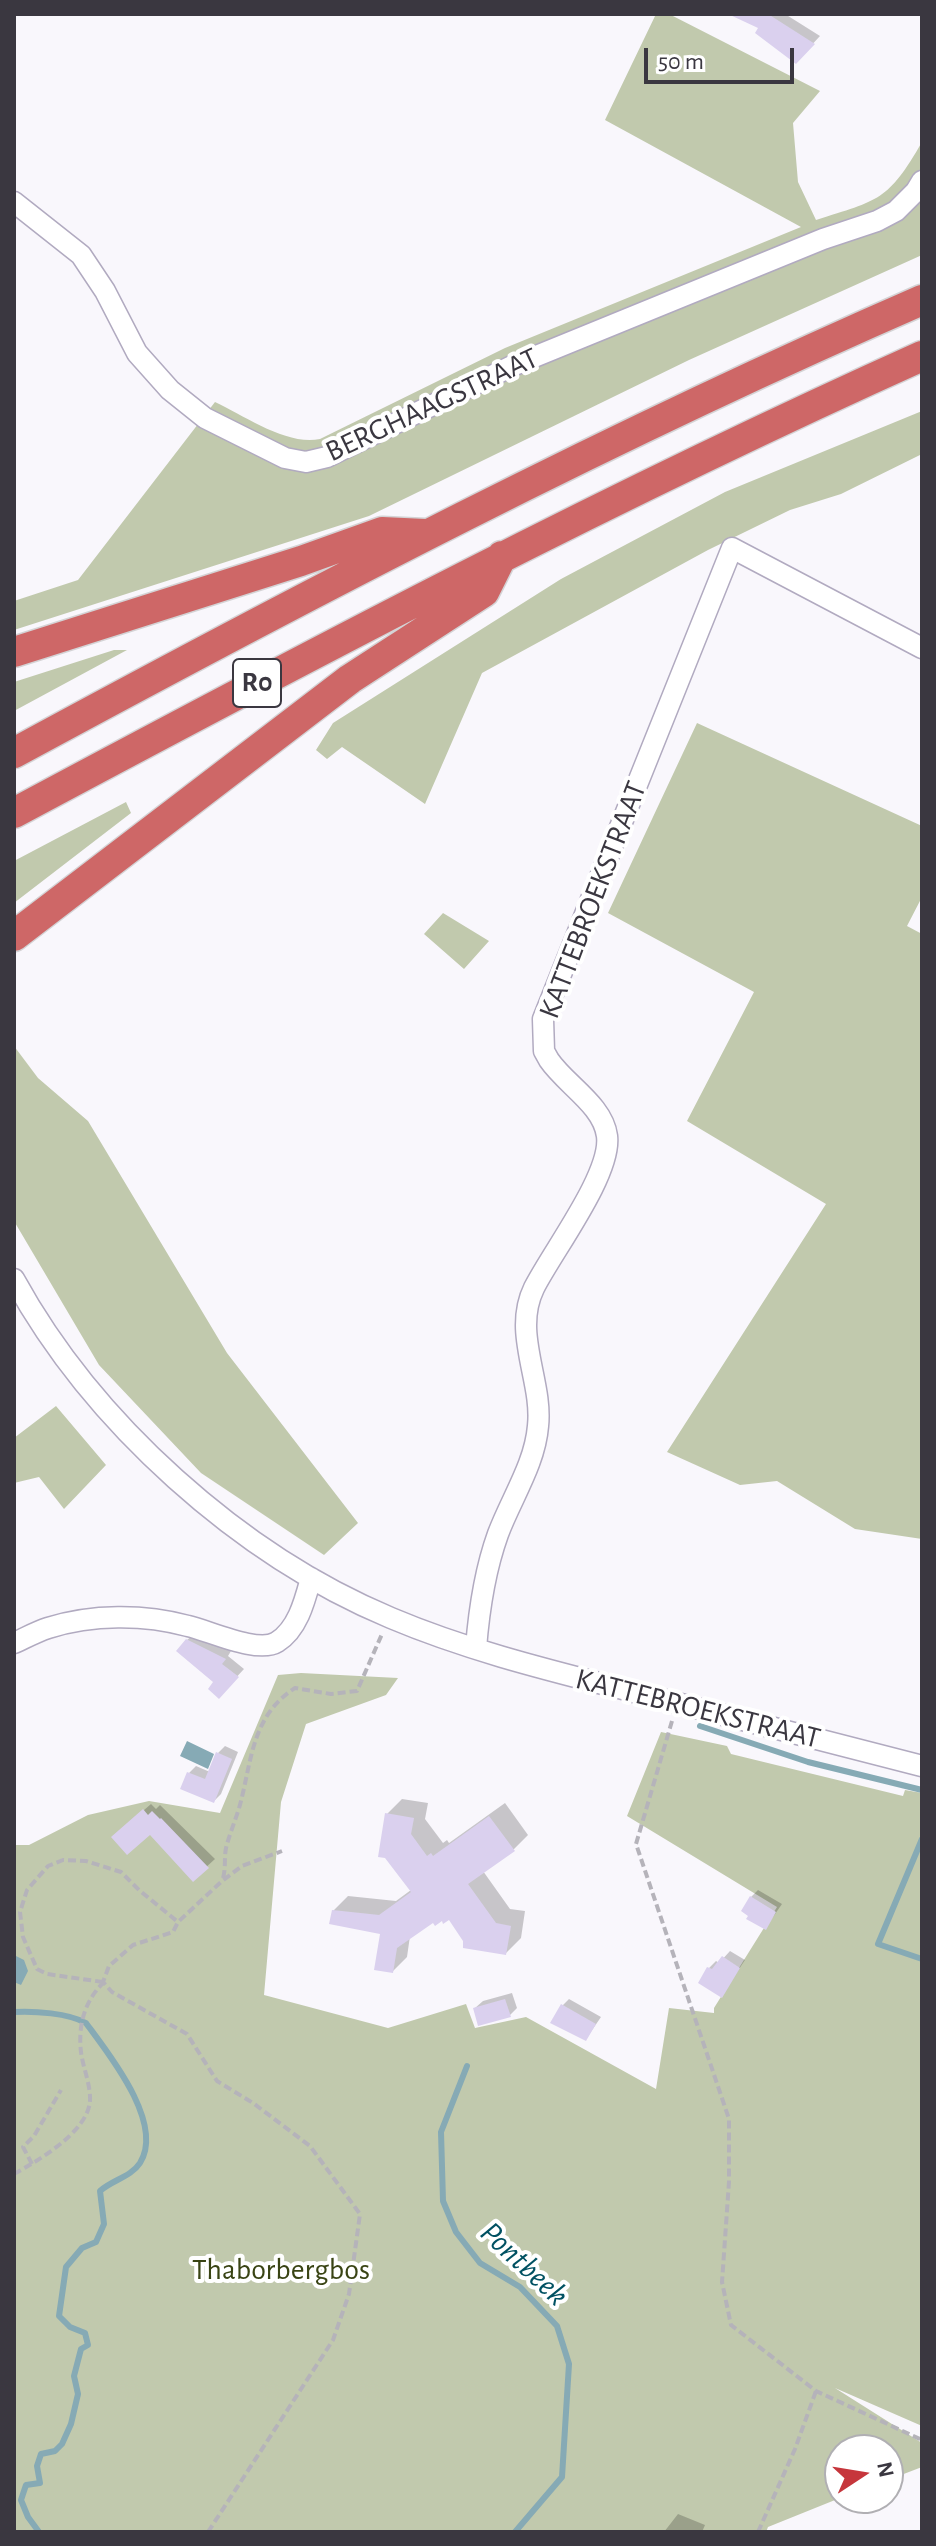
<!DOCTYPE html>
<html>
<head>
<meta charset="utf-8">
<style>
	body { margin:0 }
	#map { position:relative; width:936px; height:2546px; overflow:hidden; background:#f9f7fc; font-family:"Alegreya Sans",sans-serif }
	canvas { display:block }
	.frame { position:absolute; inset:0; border:16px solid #3a3740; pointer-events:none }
	.north { position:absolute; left:824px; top:2434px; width:80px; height:80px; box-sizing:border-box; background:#fff; border:2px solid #b0afb3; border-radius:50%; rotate:78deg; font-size:22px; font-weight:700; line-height:32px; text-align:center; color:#3a3740 }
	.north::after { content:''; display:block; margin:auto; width:28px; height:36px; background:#c6363c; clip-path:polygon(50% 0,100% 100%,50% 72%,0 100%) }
	.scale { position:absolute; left:644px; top:48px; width:150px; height:36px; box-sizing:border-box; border:4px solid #3a3740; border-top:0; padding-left:10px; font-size:24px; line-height:28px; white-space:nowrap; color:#3a3740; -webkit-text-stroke:6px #fff; paint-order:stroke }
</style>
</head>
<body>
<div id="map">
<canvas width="936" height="2546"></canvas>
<div class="frame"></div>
<div class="north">N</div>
<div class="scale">50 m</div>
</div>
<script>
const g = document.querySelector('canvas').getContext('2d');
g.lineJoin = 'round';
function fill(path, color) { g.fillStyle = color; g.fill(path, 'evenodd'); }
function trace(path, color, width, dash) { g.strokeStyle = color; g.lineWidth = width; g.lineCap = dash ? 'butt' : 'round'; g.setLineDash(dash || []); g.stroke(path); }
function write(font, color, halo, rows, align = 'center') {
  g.font = font + ' "Alegreya Sans",sans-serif'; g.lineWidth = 8; g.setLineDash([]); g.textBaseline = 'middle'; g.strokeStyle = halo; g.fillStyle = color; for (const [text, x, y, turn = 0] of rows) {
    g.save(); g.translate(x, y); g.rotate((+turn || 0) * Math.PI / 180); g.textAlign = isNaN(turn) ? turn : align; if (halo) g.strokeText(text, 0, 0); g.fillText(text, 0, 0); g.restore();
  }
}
const green = new Path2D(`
	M656,14H669L820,91L793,123L798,182L816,220C879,200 888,201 922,142V255L689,360L369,516L14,630V601L78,580L215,402C245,416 287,446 320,439L505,348L801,227L605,120Z
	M922,411V454L841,494L790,510L708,550L482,673L425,804L342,747L327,759L316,750L333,723L561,579L725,492Z
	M114,650H127L14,711V682Z
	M697,723L922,826V897L907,926L922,934V1539L855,1529L777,1481L740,1485L667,1452L826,1204L687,1121L754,992L608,913Z
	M126,802L131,813L14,903V861Z
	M443,913L489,941L464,969L424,934Z
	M14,1046L38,1078L88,1121L227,1353L358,1523L324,1555L201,1473L99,1365L14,1221Z
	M56,1406L106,1465L64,1509L39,1477L14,1483V1438Z
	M301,1673L398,1678L386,1695L306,1724L281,1802L264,1995L388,2028L466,2004L475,2028L526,2017L656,2089L669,2008L714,2013V2008L777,1907L627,1816L661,1732L727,1746L731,1754L903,1796L905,1790L922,1793V2426L835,2388L922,2443V2467L888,2480V2450H840V2498L768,2527L766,2532H14V1845H29L88,1815L149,1801L220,1813L278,1675Z`);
const water = new Path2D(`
	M187,1741L214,1754L208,1769L180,1756Z
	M14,1955L24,1960L28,1971L21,1985L14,1982Z`);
const shadow = new Path2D(`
	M733,14H785L820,36L796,62L760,27Z
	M195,1633L231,1651L228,1656L244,1669L219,1696L216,1681L187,1640Z
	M225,1746L238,1752L221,1794L214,1801L189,1773L196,1766L210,1772L218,1753Z
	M402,1799L428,1803L425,1819L443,1843L447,1840L449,1843L505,1803L528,1835L514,1849L483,1871L510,1909L525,1911L521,1938L506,1953L466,1940L450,1917L433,1920L410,1936L407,1957L393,1971L382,1933L333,1911L348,1896L396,1901L411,1890L387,1814Z
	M151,1804L156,1809L160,1805L215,1859L193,1879L150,1832L121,1830Z
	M758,1890L782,1904L766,1927L751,1897Z
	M730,1951L745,1960L721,1996L709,1968L716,1961L719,1963Z
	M512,1993L517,2008L510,2015L475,2008L483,2001Z
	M569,1999L601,2017L586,2039L562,2006Z
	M678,2514L705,2525L702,2532H664Z`);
const stream = new Path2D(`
	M700,1726L808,1762L922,1790
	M922,1839L878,1944L922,1959
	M14,2012C35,2011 68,2013 86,2023C108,2053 165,2123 140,2163C131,2177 112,2180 100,2191L104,2224L96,2242L82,2248L66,2267L59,2316L70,2327L85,2333L88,2345L81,2349L74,2376L78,2394L71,2424L62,2444L55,2451L41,2454L37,2466L40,2483L26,2485L21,2500L28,2517L39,2532
	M467,2066L441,2132L443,2201L456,2232L480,2263L520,2287L557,2326L569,2364L562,2477L515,2532`);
const building = new Path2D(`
	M728,14H768L815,44L796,64L755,33L758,28Z
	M186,1639L226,1659L222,1664L239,1677L219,1699L208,1689L213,1682L176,1651Z
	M216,1752L232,1759L214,1803L180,1789L187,1772L205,1779Z
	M143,1809L148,1815L152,1811L160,1819L161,1818L209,1868L193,1882L150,1835L127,1855L111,1837Z
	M385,1813L414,1818L411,1834L427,1856L431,1853L433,1856L489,1816L515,1851L468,1884L496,1923L511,1926L506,1955L463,1948V1941L449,1920L443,1924L442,1921L435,1926L433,1923L397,1948L393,1973L374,1970L380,1934L329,1924L332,1910L379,1915L411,1892L385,1858L378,1857Z
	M750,1896L776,1912L766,1930L746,1919L748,1916L741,1911Z
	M722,1956L740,1968L722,1998L698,1983L707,1967L712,1969Z
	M505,1999L511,2017L478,2026L473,2008Z
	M561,2004L596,2024L586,2041L550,2023Z`);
const path = new Path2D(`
	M672,1721L636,1844L729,2119V2182L722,2282L731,2325L816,2391L922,2440
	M223,1878C226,1868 224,1858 226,1848C230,1832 237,1817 241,1801C252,1757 253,1715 295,1688L331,1694L357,1691L382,1634
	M103,1982L47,1974L37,1969L23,1937L20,1912L27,1890L48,1866L63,1860L86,1861L121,1872L139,1890L178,1922
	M32,2164L23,2147L34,2136L61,2090
	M14,2174C39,2160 86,2133 90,2102C91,2085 83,2068 81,2052C78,2026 84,2002 103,1983
	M208,2532L333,2340L349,2294L360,2214L310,2146L253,2103L217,2081L187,2034L112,1992L103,1982L109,1966L133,1945L173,1932L178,1922L222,1881L242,1866L282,1851
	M758,2532L795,2449L816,2391`);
const minor = new Path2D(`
	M14,202L81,255L105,291L137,353L170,390L205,418L285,458L306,462L327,457L512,366L823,239L877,221L896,211L916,191L922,181
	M14,1279C93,1423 240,1555 391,1618C469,1651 552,1671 634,1692C730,1717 826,1742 922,1766
	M14,1643C25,1638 36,1632 48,1628C92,1614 144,1614 188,1626C210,1631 258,1654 277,1642C298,1629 305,1600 311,1578
	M476,1648C479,1610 485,1570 498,1534C511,1499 535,1464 538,1426C543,1381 512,1333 534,1288C552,1252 612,1174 607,1136C603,1105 566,1085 549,1060L544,1051L543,1019L732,548L922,648`);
const highway = new Path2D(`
	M14,652L301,561L382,532L425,534
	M14,753C311,592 612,435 922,300
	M14,813C313,653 613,495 922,356
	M14,936L350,679L484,592L502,556`);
const shields = [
	[257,683,48]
];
const shieldNames = [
	["R0",257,683]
];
const streetNames = [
	["BERGHAAGSTRAAT",432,405,-25],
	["KATTEBROEKSTRAAT",593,900,-69],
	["KATTEBROEKSTRAAT",698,1709,14]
];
const parkNames = [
	["Thaborbergbos",281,2270]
];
const waterNames = [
	["Pontbeek",524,2264,43]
];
fill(green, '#c1c9ad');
fill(water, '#86aab5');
fill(shadow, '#0003');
trace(stream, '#86aab5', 6);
fill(building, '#dad0ee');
trace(minor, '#b1aac0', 23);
trace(highway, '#d4d3d5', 33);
trace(path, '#b5b3ba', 4, [8, 4]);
trace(minor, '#fff', 20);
trace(highway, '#ce6767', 30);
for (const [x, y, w] of shields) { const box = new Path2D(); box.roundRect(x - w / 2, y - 24, w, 48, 6); g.fillStyle = '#fff'; g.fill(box); trace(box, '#3a3740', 2); }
write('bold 28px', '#3a3740', null, shieldNames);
write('30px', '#3a3740', '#fff', streetNames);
write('30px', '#394414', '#fff', parkNames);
write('italic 32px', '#005162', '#fff', waterNames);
</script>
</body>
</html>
